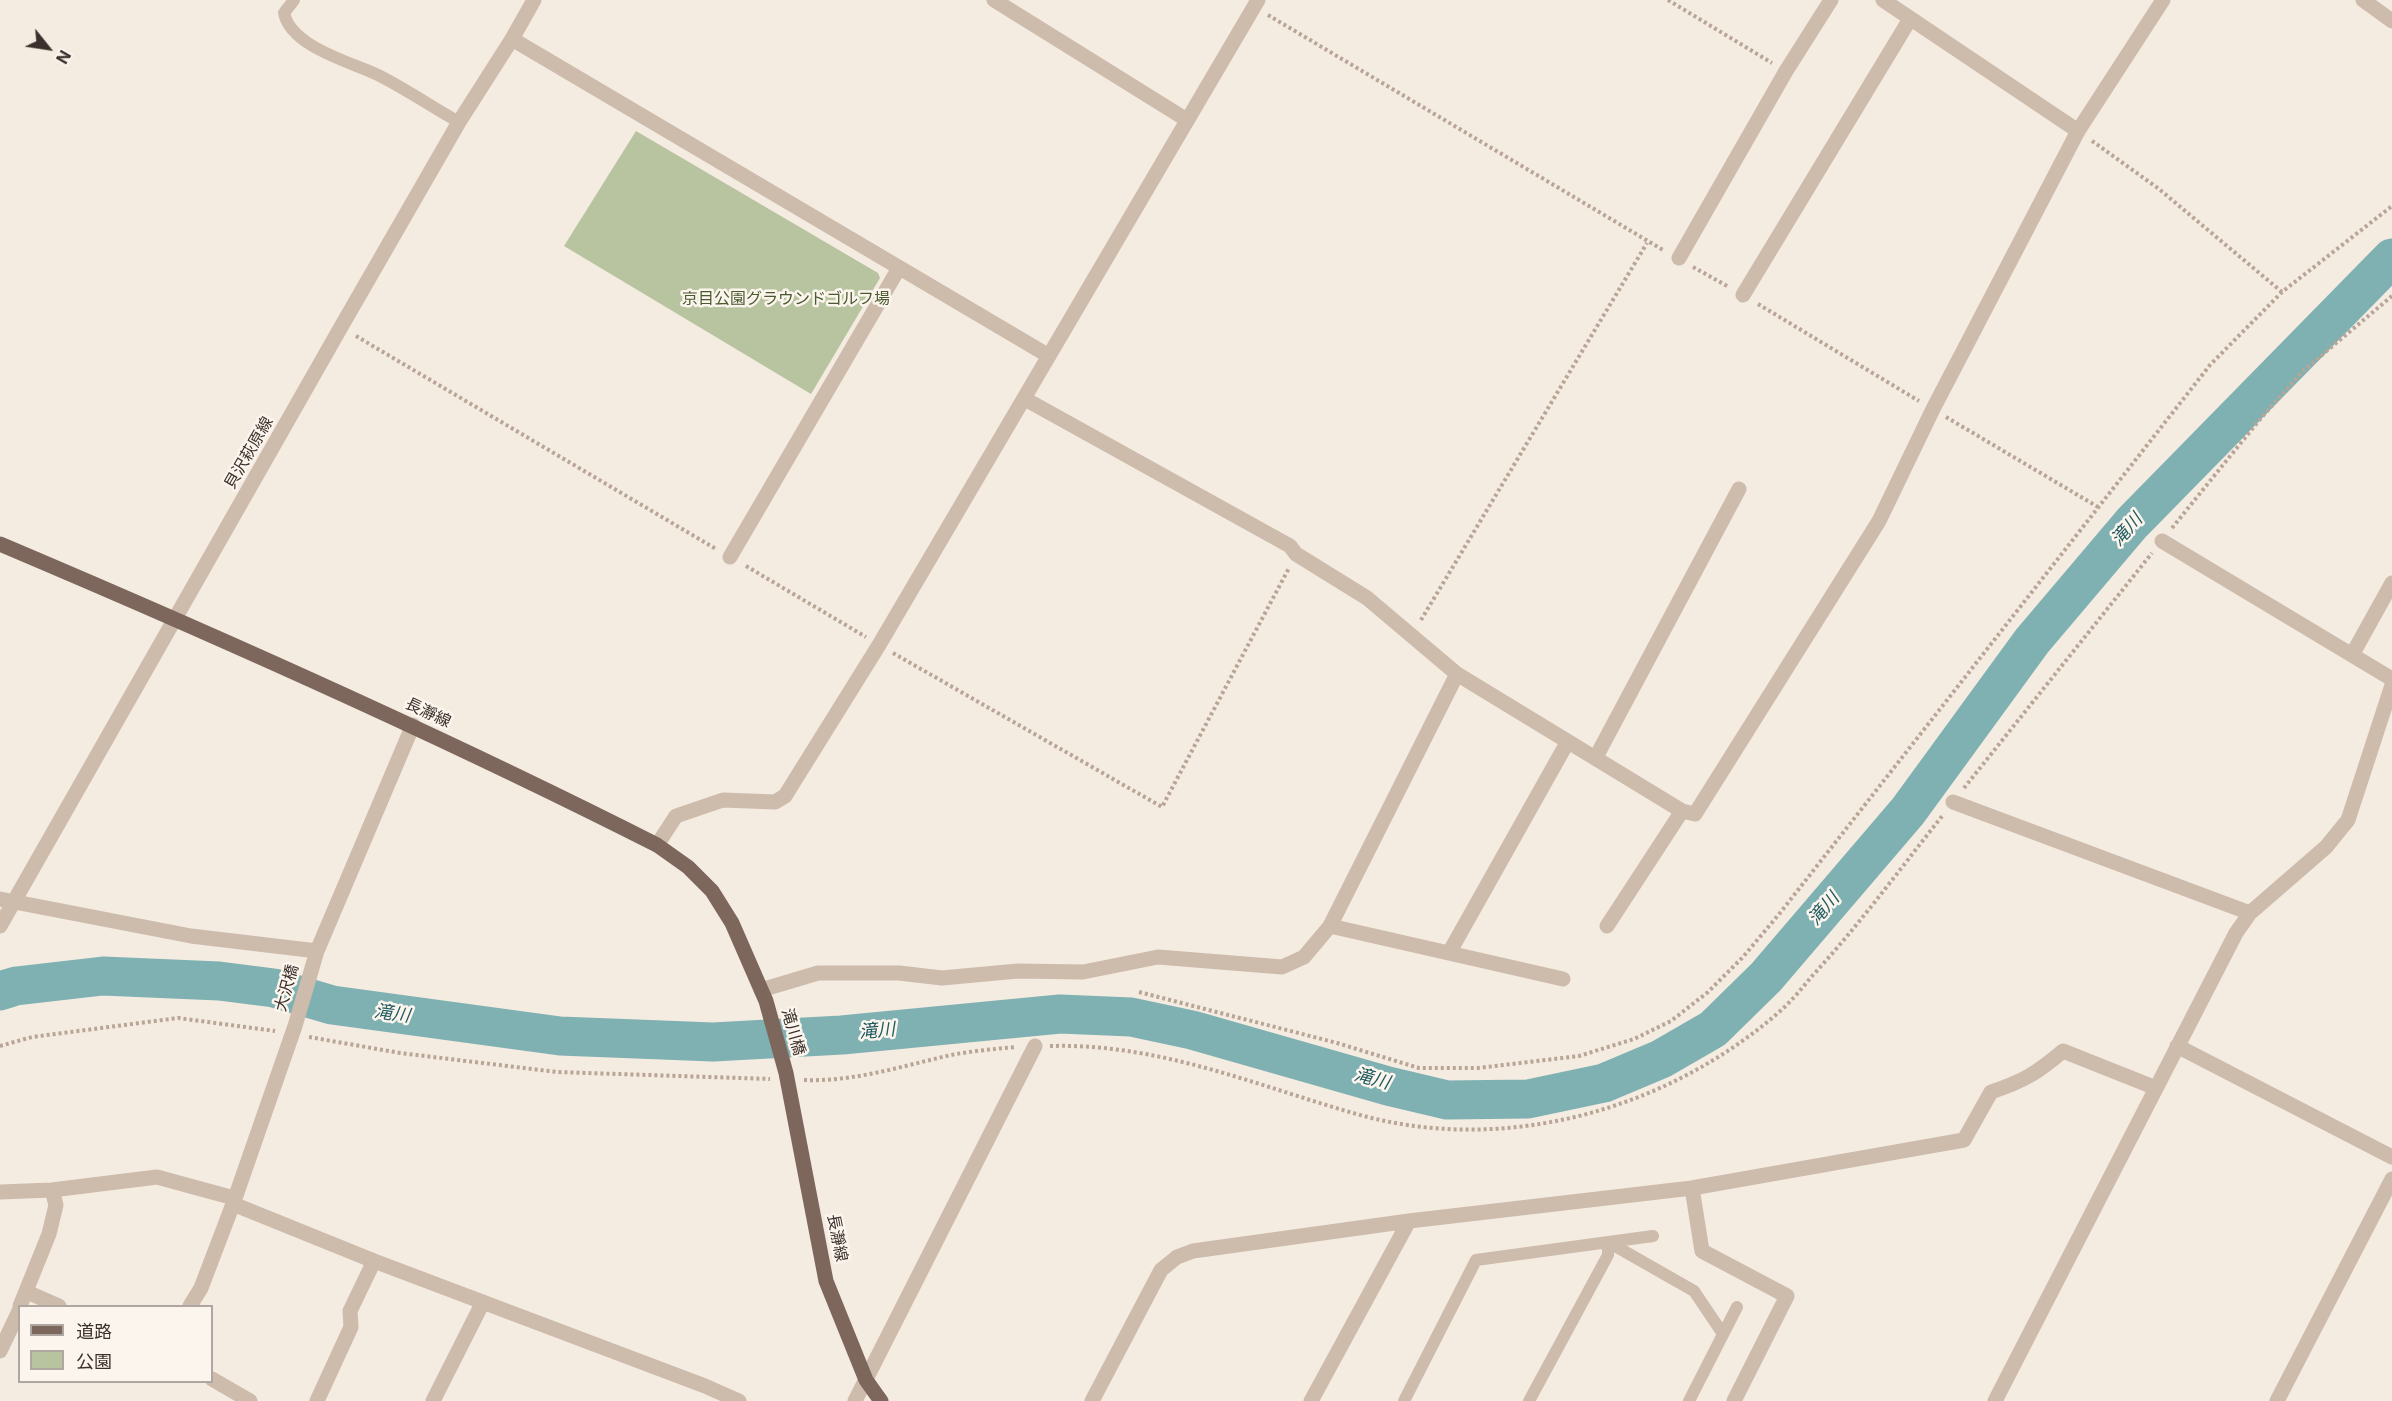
<!DOCTYPE html>
<html>
<head>
<meta charset="utf-8">
<style>
	body { margin:0 }
	#map { position:relative; width:2392px; height:1401px; overflow:hidden; background:#f4ebe1; font-family:Inter,"Noto Sans JP",sans-serif }
	canvas { display:block }
	.legend { position:absolute; left:18px; top:1305px; width:195px; height:78px; box-sizing:border-box; background:#fbf5ee; border:2px solid #aea6a0; margin:0; padding:8px 10px; list-style:none; font-size:18px; color:#3b302b }
	.legend li { display:flex; align-items:center; gap:12px; height:30px }
	.legend b { width:30px; border:2px solid #aea6a0 }
	.north { position:absolute; left:18px; top:18px; width:60px; height:60px; -webkit-text-stroke:4px #fbf5ee; paint-order:stroke; rotate:120deg; font-size:16px; font-weight:700; line-height:24px; text-align:center; color:#3b302b }
	.north::after { content:''; display:block; margin:auto; width:21px; height:27px; background:#3b302b; clip-path:polygon(50% 0,100% 100%,50% 72%,0 100%) }
</style>
</head>
<body>
<div id="map">
<canvas width="2392" height="1401"></canvas>
<ul class="legend">
<li><b style="height:8px;background:#7d675c"></b>道路</li>
<li><b style="height:16px;background:#b8c4a0"></b>公園</li>
</ul>
<div class="north">N</div>
</div>
<script>
const g = document.querySelector('canvas').getContext('2d');
g.lineJoin = 'round';
function fill(path, color) { g.fillStyle = color; g.fill(path, 'evenodd'); }
function trace(path, color, width, dash) { g.strokeStyle = color; g.lineWidth = width; g.lineCap = dash ? 'butt' : 'round'; g.setLineDash(dash || []); g.stroke(path); }
function write(font, color, halo, rows, align = 'center') {
  g.font = font + ' Inter,"Noto Sans JP",sans-serif'; g.lineWidth = 5; g.setLineDash([]); g.textBaseline = 'middle'; g.strokeStyle = halo; g.fillStyle = color; for (const [text, x, y, turn = 0] of rows) {
    g.save(); g.translate(x, y); g.rotate((+turn || 0) * Math.PI / 180); g.textAlign = isNaN(turn) ? turn : align; if (halo) g.strokeText(text, 0, 0); g.fillText(text, 0, 0); g.restore();
  }
}
const green = new Path2D(`
	M636,131L878,273L880,278L811,394L564,246Z`);
const river = new Path2D(`
	M0,991L16,986L103,976L219,981L274,988L332,1005L560,1036L713,1042L842,1035L1060,1014L1131,1017L1192,1030L1388,1086L1447,1100L1528,1099L1604,1083L1661,1059L1713,1029L1766,977L1908,811L2032,641L2132,523L2392,258`);
const path = new Path2D(`
	M1668,0L1772,63
	M1268,15L1663,250
	M2092,141L2159,189L2282,292
	M1693,267L1729,287
	M1758,304L1919,401
	M356,336L716,549
	M1946,417L2098,507
	M2172,528L2261,418L2303,371L2392,296
	M746,566L866,637
	M1421,620L1647,243
	M893,653L1162,807L1289,568
	M1964,788L2152,553
	M1139,992L1337,1043L1419,1068H1478L1579,1056L1634,1039L1671,1021L1708,992L1743,957L1780,913L2210,365L2282,292L2392,206
	M309,1037L400,1053L557,1072L770,1079
	M0,1046L32,1037L178,1018L275,1031
	M1050,1046C1160,1043 1257,1086 1360,1115C1505,1155 1666,1110 1778,1013C1791,1002 1802,988 1813,975C1859,925 1900,869 1943,815
	M804,1080C854,1082 902,1066 951,1055C972,1051 994,1049 1016,1047`);
const service = new Path2D(`
	M294,0L284,13C291,47 351,62 378,75C406,89 432,107 459,122
	M1404,1401L1476,1260L1653,1236
	M1529,1401L1608,1255V1242L1694,1291L1723,1334
	M1689,1401L1737,1307`);
const minor = new Path2D(`
	M994,0L1187,120
	M1883,0L2078,131
	M2363,0L2392,21
	M512,39L1049,356
	M1679,258L1786,71L1831,0
	M1743,295L1910,19
	M1025,399L1290,546L1296,554L1367,598L1457,674L1682,811L1695,814L1879,521L1933,409L2078,131L2163,0
	M2162,541L2392,679
	M730,557L899,268
	M2352,655L2392,583
	M1596,757L1739,489
	M1953,802L2250,913
	M657,845L676,816L723,800L775,802L785,796L879,645L1258,0
	M0,899L191,936L317,951
	M1330,926L1563,979
	M1607,926L1682,811
	M1449,953L1567,743
	M761,990L818,973H899L942,978L1018,971L1083,972L1158,957L1282,967L1304,957L1330,926L1457,674
	M2177,1046L2392,1157
	M1692,1188L1702,1251L1787,1296L1734,1401
	M0,1192L52,1190L157,1177L234,1198
	M233,1204L374,1261L705,1386L739,1401
	M27,1292L59,1306
	M20,1306L49,1234L56,1205L52,1190
	M190,1306L201,1288L233,1204L295,1026L317,951L413,725
	M0,1351L20,1309
	M212,1379L250,1401
	M317,1401L351,1327L350,1311L374,1261
	M433,1401L483,1302
	M855,1401L1035,1046
	M1092,1401L1161,1270L1177,1257L1193,1251L1409,1221L1692,1188L1964,1140L1991,1092C2024,1081 2037,1073 2063,1051L2156,1088
	M1311,1401L1409,1221
	M1995,1401L2236,933L2250,913L2326,847L2348,820L2392,685
	M2277,1401L2392,1179`);
const tertiary = new Path2D(`
	M0,926L341,327L459,122L512,39L534,0`);
const primary = new Path2D(`
	M0,544C222,638 442,736 657,845L688,867L712,891L732,923L766,1001L786,1073L826,1281L866,1380L881,1401`);
const parkNames = [
	["京目公園グラウンドゴルフ場",786,299]
];
const streetNames = [
	["貝沢萩原線",249,453,-60],
	["長瀞線",428,713,25],
	["大沢橋",287,988,-74],
	["滝川橋",793,1032,74],
	["長瀞線",837,1238,79]
];
const waterNames = [
	["滝川",2127,530,-48],
	["滝川",1824,909,-49],
	["滝川",392,1014,8],
	["滝川",877,1031,-5],
	["滝川",1372,1079,15]
];
fill(green, '#b8c4a0');
trace(river, '#7fb0b2', 39);
trace(path, '#b9a596', 4, [3, 3]);
trace(service, '#cdbbac', 12);
trace(minor, '#cdbbac', 15);
trace(tertiary, '#cdbbac', 15);
trace(primary, '#7d675c', 15);
write('16px', '#4a5a2e', '#fbf5ee', parkNames);
write('16px', '#3b302b', '#fbf5ee', streetNames);
write('italic 18px', '#1f5a5e', '#fbf5ee', waterNames);
</script>
</body>
</html>
